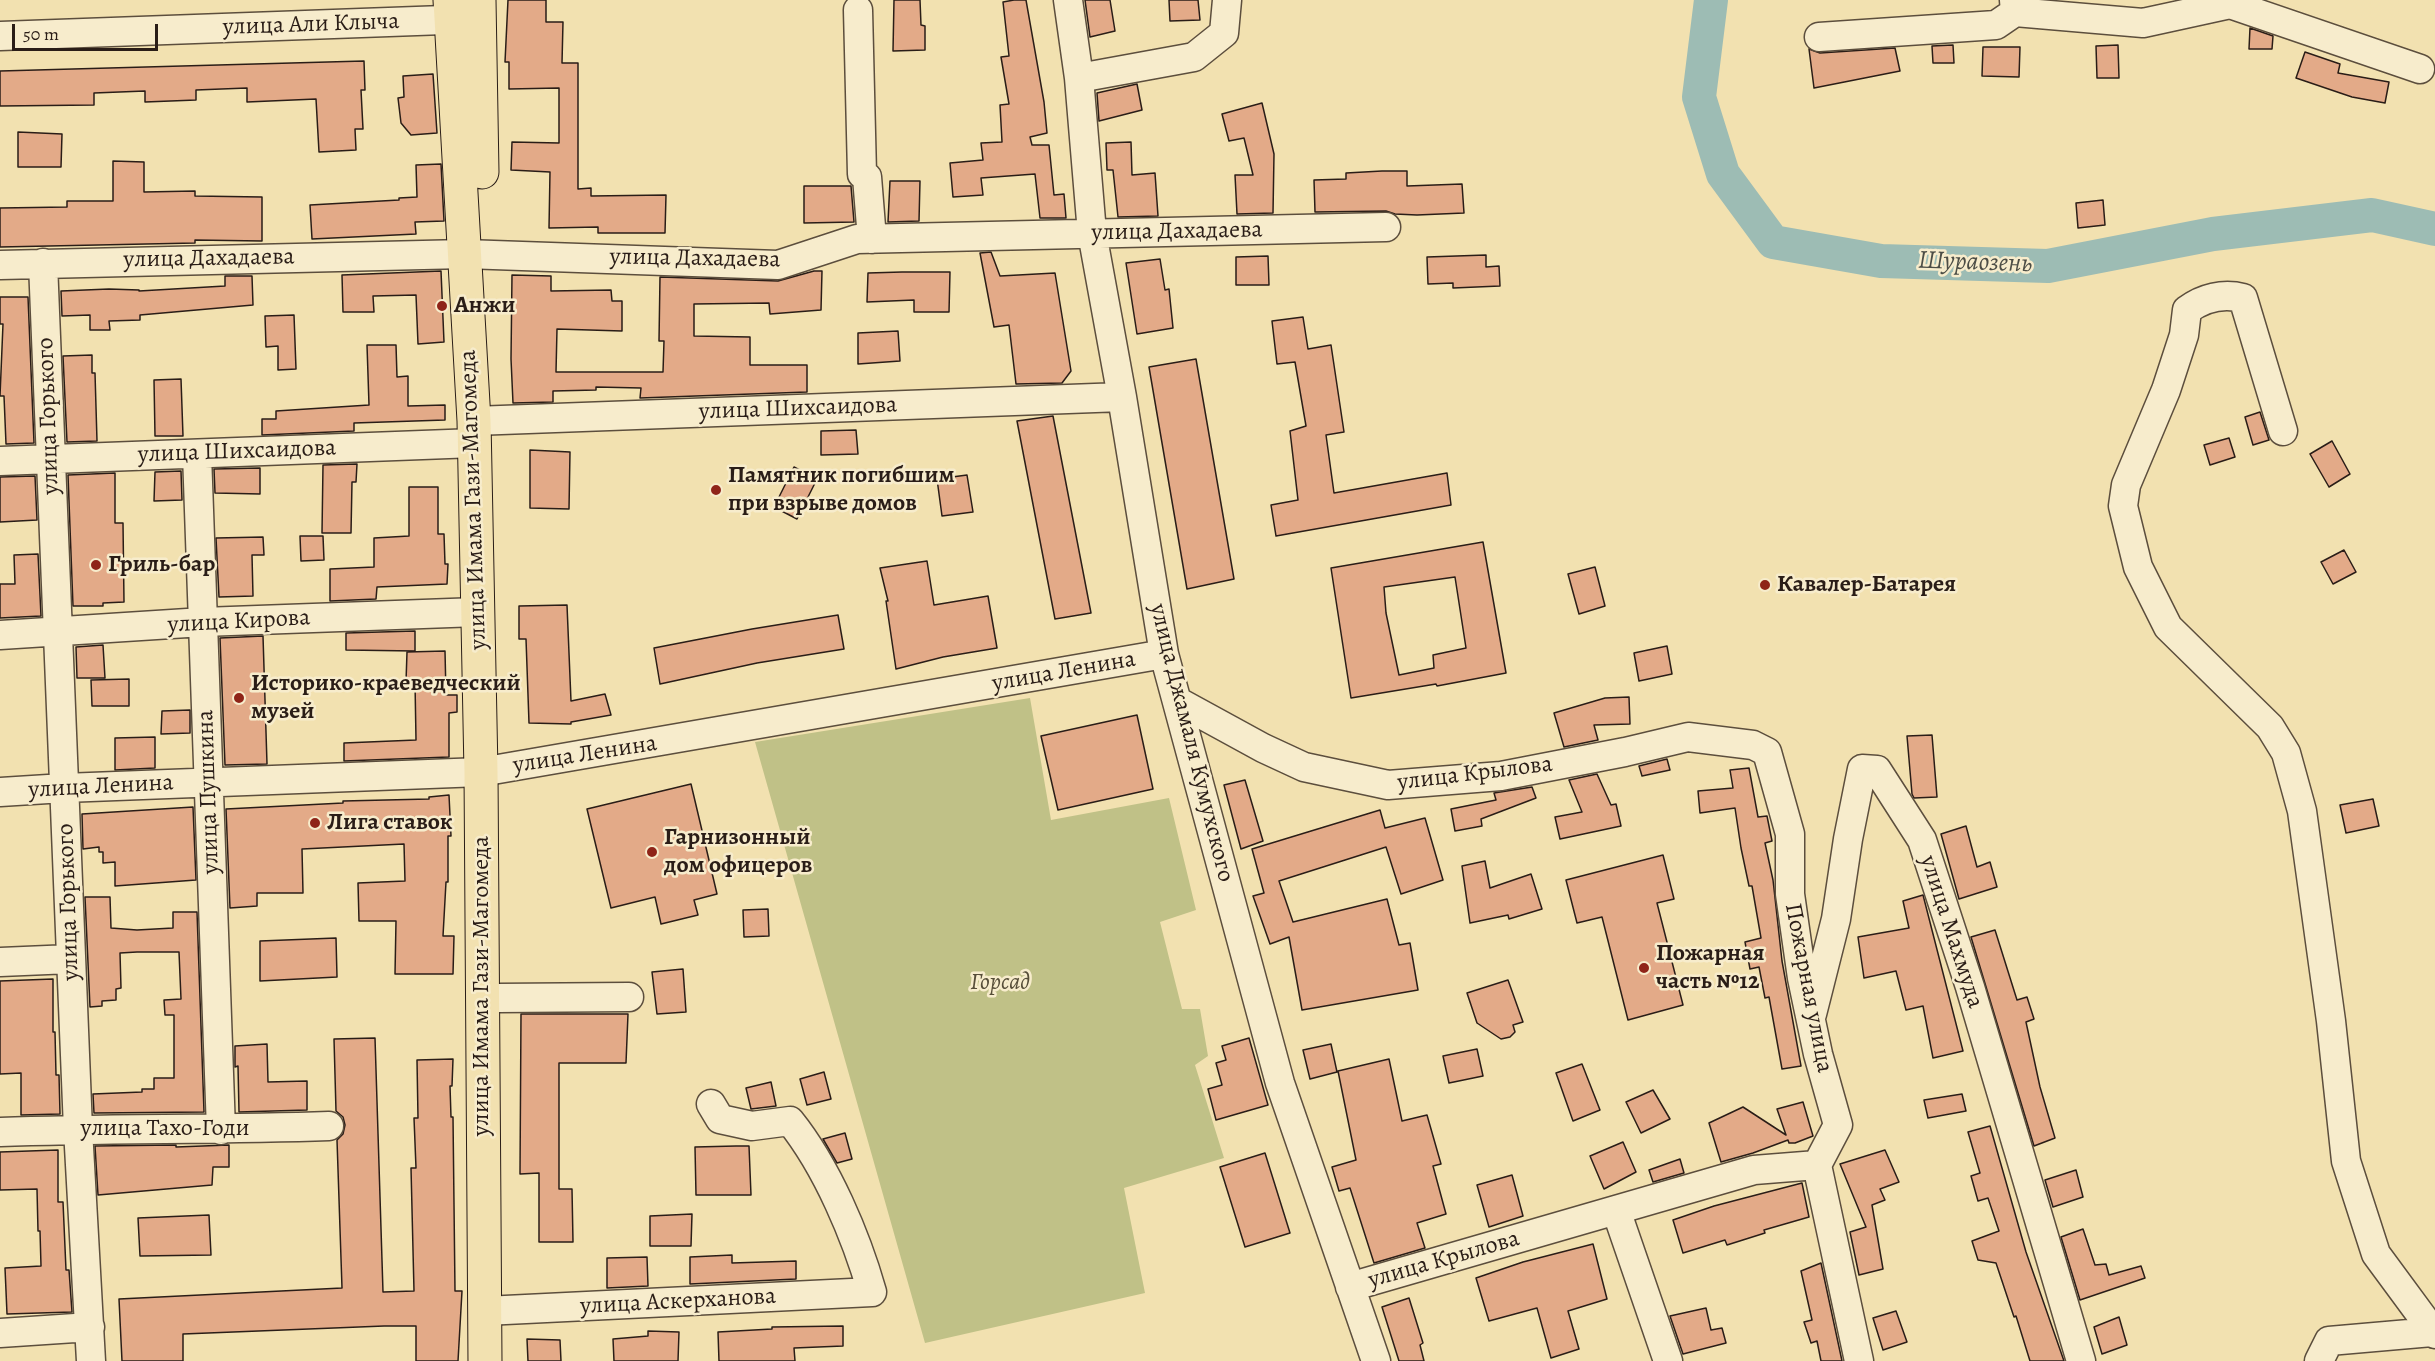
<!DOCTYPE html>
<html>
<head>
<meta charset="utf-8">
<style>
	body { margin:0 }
	#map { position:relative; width:2435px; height:1361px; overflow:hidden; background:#f2e1b0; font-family:Alegreya,serif }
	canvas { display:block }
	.scale { position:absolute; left:12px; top:24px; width:146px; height:27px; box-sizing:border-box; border:3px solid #2a1d17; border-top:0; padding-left:8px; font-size:18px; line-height:21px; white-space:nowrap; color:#2a1d17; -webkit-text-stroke:4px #f7eccc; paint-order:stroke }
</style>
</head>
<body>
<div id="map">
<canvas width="2435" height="1361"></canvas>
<div class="scale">50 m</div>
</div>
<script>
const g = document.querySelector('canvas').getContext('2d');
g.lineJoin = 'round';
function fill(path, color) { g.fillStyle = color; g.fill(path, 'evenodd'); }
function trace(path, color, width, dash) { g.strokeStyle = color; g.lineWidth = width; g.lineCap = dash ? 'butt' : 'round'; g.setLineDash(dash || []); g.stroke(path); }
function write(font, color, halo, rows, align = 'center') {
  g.font = font + ' Alegreya,serif'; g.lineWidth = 5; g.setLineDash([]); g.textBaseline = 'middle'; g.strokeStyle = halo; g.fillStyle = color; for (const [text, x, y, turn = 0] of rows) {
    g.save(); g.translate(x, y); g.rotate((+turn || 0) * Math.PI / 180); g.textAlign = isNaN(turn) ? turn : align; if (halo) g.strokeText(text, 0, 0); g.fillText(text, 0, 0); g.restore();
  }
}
const green = new Path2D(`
	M1030,698L1051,820L1169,798L1196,910L1160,922L1182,1009H1200L1208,1056L1195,1065L1224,1158L1124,1188L1145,1293L925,1343L755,742Z`);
const river = new Path2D(`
	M1711,0L1699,97L1723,174L1773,242L1881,261L2048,266L2213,234L2372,215L2435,229`);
const building = new Path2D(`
	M508,0H546V22H563L562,63H578V189L591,188V196L666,195L665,233H598V227L549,228L550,172L511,170L512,142L559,143V88L509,89V62H505Z
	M894,0H920L921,25L925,26V50L893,51Z
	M1014,0H1026L1044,102L1047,133L1030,137L1032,145H1049L1054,195L1064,194L1066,218H1040L1035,174L981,178L983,195L953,197L950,163L983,160L981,143L1002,142L1000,105L1009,104L1001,57L1009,56L1003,2Z
	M1085,0H1110L1115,31L1090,37Z
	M1169,0H1198L1200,20L1170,21Z
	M2250,28L2273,36L2272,49H2249Z
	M1953,45L1954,63H1933L1932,46Z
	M2118,45L2119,78H2097L2096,46Z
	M1983,47H2020L2019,77L1982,76Z
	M1895,48L1900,71L1814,88L1809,49L1820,53Z
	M2305,52L2340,64L2338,73L2389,82L2385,103L2352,97L2296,78Z
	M364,61L365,90H361L363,129H355L356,150L319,152L316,99L247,102V88L196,90V100L145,102V91L94,93V105L0,106V71Z
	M433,74L437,133L411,135L401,123L398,98L404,97L403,76Z
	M1137,84L1142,110L1099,121L1097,93Z
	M1262,103L1274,154L1273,213L1237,214L1235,175H1253L1244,138L1229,141L1222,114Z
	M18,132L62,134L61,167H18Z
	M1131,142L1132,175L1155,173L1158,216L1118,217L1113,170H1107L1106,143Z
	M113,161L144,162V192L195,191V196L262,197V241L195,240V243L0,247V208L67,207V201H113Z
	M441,164L444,221L415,222L416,234L312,239L310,205L399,200V198L417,197L416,165Z
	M1382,171H1407V186L1462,184L1464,213L1417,215L1395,214L1386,211L1315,212L1314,180L1346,179V173Z
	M890,181H920L919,221L888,222Z
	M804,186H851L854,222L804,223Z
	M2103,200L2105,225L2078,228L2076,203Z
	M991,252L1000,276L1055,273L1071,371L1062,383L1016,384L1009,325L994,327L980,253Z
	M1486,255V267L1499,266L1500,286L1453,288V283L1428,284L1427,257Z
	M1268,256L1269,285H1236V257Z
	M1160,259L1165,290L1169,289L1173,328L1137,334L1126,263Z
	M441,271L444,342L418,344L416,295L373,296L374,312H343L342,275Z
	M814,271H822L821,310L770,314L769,303L694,304V336L750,337V365H807V392L640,398L641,388L596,387V390L553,391V402L513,403L511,359L512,275L551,276V291L611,290L612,301H622V331L557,329L556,372H663L664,341H659L660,277L778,281Z
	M902,272H950L949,312H914V300L867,302L868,273Z
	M225,276H252L253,305L140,315V320L109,321L110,330H90V315L62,316L61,291L109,289L139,290V291L225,286Z
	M0,297H28L34,443L6,444L4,396H0L3,324H0Z
	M294,315L296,369L278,370V346L266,347L265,316Z
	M1303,317L1308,349L1331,345L1344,432L1326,435L1334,493L1447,473L1451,505L1276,536L1271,505L1298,500L1290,431L1306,426L1295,362L1277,364L1272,321Z
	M898,331L900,361L858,364V333Z
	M367,345H396L397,377L408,376V406L445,405V420L354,423V431L262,435V419H276V411L369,405Z
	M92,355V373H95L97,441L67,442L63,356Z
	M1196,359L1234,579L1187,589L1149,367Z
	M181,379L183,436H155L154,380Z
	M2260,412L2269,440L2253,445L2245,417Z
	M1053,416L1091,613L1055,619L1017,421Z
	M856,430L858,454L821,455V431Z
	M2229,438L2235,457L2210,465L2204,445Z
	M2332,441L2350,474L2329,487L2310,454Z
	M530,450L570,452L569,509L530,508Z
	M357,464L356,482H352L351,533H322L323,465Z
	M794,467L817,479L797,519L774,507Z
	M260,468V494L215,493L214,469Z
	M181,471L182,500L154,501L155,472Z
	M115,473V523H123L124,602L103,603V606H73L68,475Z
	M967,475L973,512L942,516L937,479Z
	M35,476L37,520L0,522V477Z
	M409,487H438V534H444L445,564H448L447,584L377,587L376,599L330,601V569L374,567V538L409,536Z
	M300,536H323L324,560L301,561Z
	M263,537L264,555H252L253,596L219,597L216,538Z
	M1483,542L1506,673L1437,686L1436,684L1351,698L1331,568ZM1455,577L1466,648L1433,655L1434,668L1399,675L1386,613L1384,587Z
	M2344,550L2356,572L2333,584L2321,562Z
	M38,554L41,616L0,618V584H15L14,555Z
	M927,561L934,605L988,596L997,648L943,657L896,669L886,601H888L880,568Z
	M1595,567L1605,606L1579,614L1568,574Z
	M567,605L571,701L605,694L611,715L571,722V724L529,723L526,639H519V606Z
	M838,615L844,649L757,663L660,684L654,648L752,629Z
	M415,631V651L346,650V633Z
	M263,636L267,764L225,765L220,638Z
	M103,645L105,678H77L76,647Z
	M1667,646L1672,674L1639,681L1634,653Z
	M445,651L446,695H457V712L449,713V757L344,761V743L416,740L415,682H406L407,652Z
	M129,679V706H92L91,680Z
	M1629,697L1630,724L1594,725L1598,740L1564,747L1554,713L1605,698Z
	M190,710V733L161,734L162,711Z
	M1137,715L1153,789L1058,810L1041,736Z
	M1932,735L1937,797L1914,798L1912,794L1907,736Z
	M155,737V768L115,770V738Z
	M1667,759L1670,770L1642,776L1639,766Z
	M1749,768L1758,817L1767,816L1772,841L1765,843L1773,880L1782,961L1801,1066L1782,1069L1769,997L1765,998L1759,967L1750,969L1745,942L1761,938L1752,886H1749L1741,848L1735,808L1700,813L1698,791L1733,788L1730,770Z
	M1597,774L1611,805L1616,804L1621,826L1560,839L1555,817L1582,812L1569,780Z
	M1245,780L1263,841L1241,849L1224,785Z
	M691,784L717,894L694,900L698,915L661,924L655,897L611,908L587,809Z
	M1532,787L1536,798L1481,819L1482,826L1455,831L1451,809L1496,800L1494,793Z
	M449,795L451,836H448V882H446L443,936H454L453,974H395L396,921H359L358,883L405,881L404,844L302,849L303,893H257V906L230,908L226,809L343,803V801L429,799V797Z
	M2373,799L2379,826L2346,833L2340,805Z
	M193,807L196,880L115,886V862L103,863V852H99V847L83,849L82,814Z
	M1380,810L1385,828L1425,818L1443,880L1401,894L1386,847L1279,881L1293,922L1387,899L1399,945L1410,943L1418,990L1302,1010L1289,937L1270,944L1253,896L1264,893L1252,849Z
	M1966,826L1977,867L1990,862L1997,887L1959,899L1941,834Z
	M1663,855L1674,899L1657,903L1683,1005L1628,1020L1602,917L1577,923L1566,880Z
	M1485,861L1490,888L1531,874L1542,909L1509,919L1508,915L1470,923L1462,866Z
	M1923,895L1963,1051L1933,1058L1923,1006L1906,1010L1896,971L1864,978L1858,937L1909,928L1903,901Z
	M85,897H110L111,928L137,930L173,928V912H197L204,1112L94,1113L93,1094L142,1092V1089H154V1078H174V1015H165L164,1000L181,999L179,952H137L120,953L121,988L116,989V1000L102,1001V1006L90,1007Z
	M768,909L769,936L744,937L743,910Z
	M1995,930L2017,1000L2027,997L2034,1019L2026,1022L2040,1087L2055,1138L2034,1146L1971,937Z
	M336,938L337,977L260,981V941Z
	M683,969L686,1012L657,1014L652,972Z
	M53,979V1032H55L56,1075H59L60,1114L21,1115V1073L0,1074V981Z
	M1508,980L1523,1022L1513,1025L1515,1032L1510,1037L1501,1039L1477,1023L1467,993Z
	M521,1014H628L626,1063H559V1189H572L573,1242H539V1173L520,1174Z
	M375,1038L383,1292L414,1291L411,1168H416L414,1118H418L417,1060L453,1059L452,1086H450L451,1117H453L455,1291H462L458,1361H416V1326H384L183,1334V1361H122L119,1299L342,1288L337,1140L343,1134L345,1125L343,1117L336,1111L334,1039Z
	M1249,1038L1268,1105L1216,1120L1208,1089L1222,1085L1216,1063L1226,1060L1222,1046Z
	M267,1044L268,1082L307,1081V1110L239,1112L238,1066L235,1067V1046Z
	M1331,1044L1337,1072L1310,1079L1303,1050Z
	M1477,1049L1483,1076L1449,1083L1443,1056Z
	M1389,1059L1402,1121L1427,1115L1441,1164L1433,1166L1446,1214L1417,1223L1425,1248L1374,1263L1350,1188L1339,1191L1332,1167L1356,1160L1338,1071Z
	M1582,1064L1600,1110L1573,1121L1556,1073Z
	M824,1072L831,1099L807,1105L800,1079Z
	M771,1082L776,1106L751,1109L746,1088Z
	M1653,1090L1670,1119L1641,1133L1626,1102Z
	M1962,1094L1966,1111L1928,1118L1924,1100Z
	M1803,1102L1813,1136L1795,1143H1789L1788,1140L1753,1153L1721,1162L1709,1123L1743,1107L1786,1135L1777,1109Z
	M1990,1126L2026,1252L2064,1361H2030L2016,1316L2014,1317L1996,1263L1978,1260L1972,1241L1999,1231L1988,1198L1978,1201L1971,1176L1980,1173L1968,1132Z
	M845,1133L852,1159L837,1163L823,1139Z
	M1623,1142L1636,1172L1604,1189L1590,1156Z
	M176,1145V1147L229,1145V1167H213L212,1185L98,1195L95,1146Z
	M736,1146H749L751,1195H696L695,1147Z
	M58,1150V1202H63L66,1270H69L72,1312L7,1314L5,1268L41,1266L40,1231H38L37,1189L0,1190V1152Z
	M1885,1150L1899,1182L1880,1189L1885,1200L1872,1205L1883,1269L1859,1275L1850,1232L1866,1227L1840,1164Z
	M1265,1153L1290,1233L1245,1247L1220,1167Z
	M1680,1159L1684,1173L1653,1182L1649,1170Z
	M2076,1170L2083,1197L2053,1207L2045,1180Z
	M1512,1175L1523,1216L1489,1227L1477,1185Z
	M1802,1183L1809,1217L1764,1230L1765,1233L1727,1245L1725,1240L1683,1253L1673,1220L1714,1206Z
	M692,1214L691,1246H650V1216Z
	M209,1215L211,1255L140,1256L138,1218Z
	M2083,1229L2095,1265L2106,1264L2109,1275L2141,1266L2145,1278L2080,1300L2061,1237Z
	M1593,1244L1607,1299L1568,1311L1579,1349L1551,1358L1537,1308L1489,1321L1476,1278L1523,1262Z
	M732,1255V1263L796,1261V1279L690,1284V1257Z
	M647,1257L648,1286L607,1288V1258Z
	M1821,1263L1842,1361H1821L1817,1341L1811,1343L1804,1322L1812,1320L1801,1271Z
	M1409,1298L1423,1343L1420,1345L1424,1361H1399L1382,1307Z
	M1706,1308L1711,1330L1722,1328L1726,1343L1683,1354L1670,1316Z
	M1896,1311L1907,1342L1883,1350L1873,1318Z
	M2119,1317L2127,1345L2102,1354L2094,1327Z
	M843,1326V1346L794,1348L795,1361H719L718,1332L772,1329V1327Z
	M648,1331L679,1332L678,1361H614L613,1339L648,1336Z
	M527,1339L560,1340L561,1361H528Z`);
const minor = new Path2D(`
	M1068,0L1079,78L1092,233L1122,397L1164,654L1280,1083L1376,1361
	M2014,0L2015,12L2143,23L2230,4L2420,69
	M858,10L862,174L867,177L872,239
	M0,36L472,19
	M1819,37L1996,25L2015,12
	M1079,78L1194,57L1224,33L1227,0
	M43,263L78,1129L91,1361
	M0,265L465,254L778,265L857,239L1386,227
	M474,421L1122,397
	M2283,431L2243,298C2223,293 2203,298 2187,310L2184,335L2166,390L2126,485L2123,506L2138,567L2168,627L2270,727L2286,753L2302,811L2331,1021L2346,1161L2376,1254L2435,1334
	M197,454L221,1130
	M0,461L475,443
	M0,635L203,622L478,612
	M1177,701L1263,748L1304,767L1388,785L1501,776L1625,752L1688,737L1753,745L1767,752L1790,834V894L1802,978L1818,1054L1838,1125L1817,1165
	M0,792L64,788L481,772L1164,654
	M0,962L71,959
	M498,998L629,997
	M1812,1014L1836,919L1848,839L1862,769L1877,770L1922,840L1970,987L2081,1361
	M0,1132C110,1128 219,1130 329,1126
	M1817,1165L1859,1361
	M1616,1210L1668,1361
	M1350,1287L1754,1170L1817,1165
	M485,1311L872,1292C856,1236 827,1167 790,1121L752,1126L720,1119L711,1104
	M0,1333L90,1327
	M2319,1361L2329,1341L2432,1332`);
const major = new Path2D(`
	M450,0L474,421L481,772L485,1361
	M479,0L482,172`);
const markers = [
	[442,306,6,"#8f2418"],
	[716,490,6,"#8f2418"],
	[96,565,6,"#8f2418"],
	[1765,585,6,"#8f2418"],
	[239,698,6,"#8f2418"],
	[315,823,6,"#8f2418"],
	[652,852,6,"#8f2418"],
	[1644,968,6,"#8f2418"]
];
const streetNames = [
	["улица Али Клыча",311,25,-2],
	["улица Дахадаева",1177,232,-1],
	["улица Дахадаева",209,259,-1],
	["улица Дахадаева",695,259,1],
	["улица Шихсаидова",798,409,-2],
	["улица Горького",49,416,-92],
	["улица Шихсаидова",237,452,-2],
	["улица Имама Гази-Магомеда",474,500,-92],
	["улица Кирова",239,622,-3],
	["улица Ленина",1064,672,-10],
	["улица Джамаля Кумухского",1191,743,76],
	["улица Ленина",585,755,-9],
	["улица Крылова",1475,774,-7],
	["улица Ленина",101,787,-3],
	["улица Пушкина",209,792,-92],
	["улица Горького",69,902,-92],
	["улица Махмуда",1951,932,72],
	["улица Имама Гази-Магомеда",482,986,-90],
	["Пожарная улица",1808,988,79],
	["улица Тахо-Годи",165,1129],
	["улица Крылова",1444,1260,-16],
	["улица Аскерханова",678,1302,-3]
];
const poiNames = [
	["Анжи",454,306],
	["Памятник погибшим",728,476],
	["при взрыве домов",728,504],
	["Гриль-бар",108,565],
	["Кавалер-Батарея",1777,585],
	["Историко-краеведческий",251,684],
	["музей",251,712],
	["Лига ставок",327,823],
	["Гарнизонный",664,838],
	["дом офицеров",664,866],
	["Пожарная",1656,954],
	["часть №12",1656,982]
];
const parkNames = [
	["Горсад",1000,983]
];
const waterNames = [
	["Шураозень",1975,263,2]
];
fill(green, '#c0c187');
trace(river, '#9dbcb4', 34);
fill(building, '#e3aa88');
trace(building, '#2a1d17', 1.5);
trace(minor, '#5c4e3d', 31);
trace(major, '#2a1d17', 35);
trace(minor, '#f7eccc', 28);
trace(major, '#f2e1b0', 33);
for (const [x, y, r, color] of markers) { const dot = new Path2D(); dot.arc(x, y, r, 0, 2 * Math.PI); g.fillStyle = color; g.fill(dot); trace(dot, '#f7eccc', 2); }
write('24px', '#2a1d17', '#f7eccc', streetNames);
write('bold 24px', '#2a1d17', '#f7eccc', poiNames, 'left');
write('italic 24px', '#574e39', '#f7eccc', parkNames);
write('italic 26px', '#4c4d46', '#f7eccc', waterNames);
</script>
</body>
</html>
